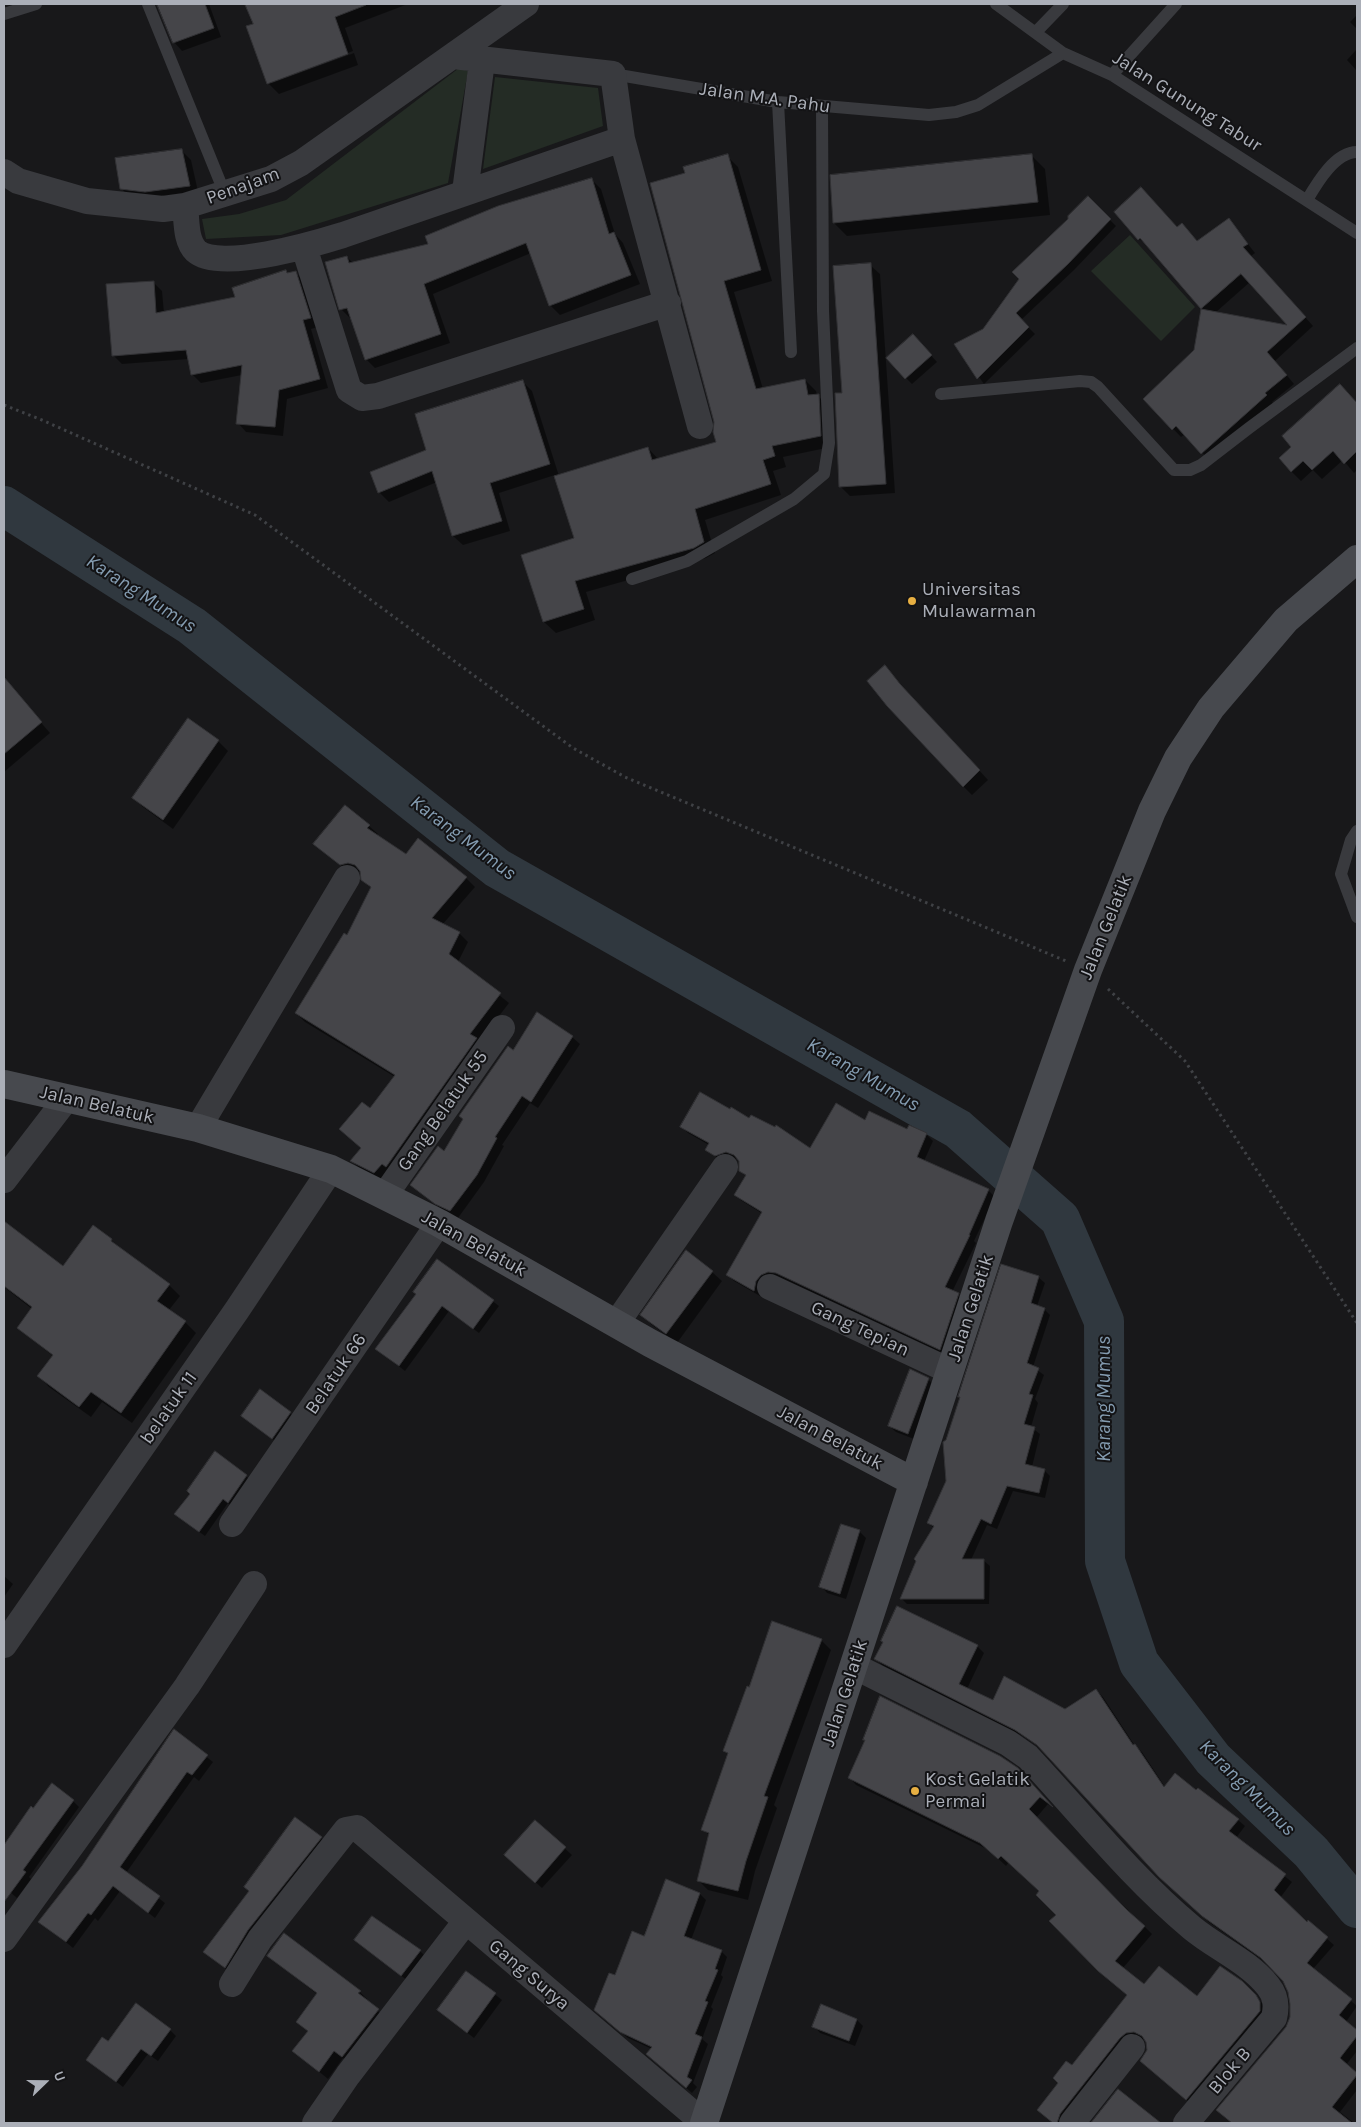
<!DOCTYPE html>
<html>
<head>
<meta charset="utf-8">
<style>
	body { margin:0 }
	#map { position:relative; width:1361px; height:2127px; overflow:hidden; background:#18181a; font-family:Karla,sans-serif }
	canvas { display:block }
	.frame { position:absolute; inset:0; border:5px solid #abafb8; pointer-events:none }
	.north { position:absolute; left:20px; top:2057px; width:50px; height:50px; -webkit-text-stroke:4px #131315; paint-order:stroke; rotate:68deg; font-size:14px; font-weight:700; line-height:20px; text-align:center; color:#abafb8 }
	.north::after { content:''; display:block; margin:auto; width:18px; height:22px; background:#abafb8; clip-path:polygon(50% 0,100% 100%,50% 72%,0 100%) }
</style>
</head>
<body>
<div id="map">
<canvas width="1361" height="2127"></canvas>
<div class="frame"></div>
<div class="north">U</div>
</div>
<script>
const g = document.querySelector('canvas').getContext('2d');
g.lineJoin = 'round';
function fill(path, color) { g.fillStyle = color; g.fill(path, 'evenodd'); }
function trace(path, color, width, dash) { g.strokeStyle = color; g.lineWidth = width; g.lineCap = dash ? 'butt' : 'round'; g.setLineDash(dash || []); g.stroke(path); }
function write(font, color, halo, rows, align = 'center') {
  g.font = font + ' Karla,sans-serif'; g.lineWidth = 4; g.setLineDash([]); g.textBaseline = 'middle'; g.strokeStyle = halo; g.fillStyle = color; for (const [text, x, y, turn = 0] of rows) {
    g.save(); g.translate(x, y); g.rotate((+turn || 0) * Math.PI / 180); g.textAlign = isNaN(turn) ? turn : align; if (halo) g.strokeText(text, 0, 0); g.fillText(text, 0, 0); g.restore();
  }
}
const green = new Path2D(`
	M459,68L468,71L448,183L281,235L206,239L202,219L239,214L286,200Z
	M495,77L598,88L603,126L483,169Z
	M1130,235L1195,307L1161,341L1091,271Z`);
const shadow = new Path2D(`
	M157,4H209L221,37L182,51L174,42Z
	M247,4H408L345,28L353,51L272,81V83L354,53L358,65L279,94L268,83L254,25Z
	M1357,15V29L1350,22Z
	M1357,49V71L1347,60Z
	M181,150L191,160L199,196L131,199L122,189Z
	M727,156L738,167L772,281L734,292L763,389L805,380L816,391L817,395L829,407L831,447L783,457L786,467L773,471L781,495L705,520L715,553L706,558L586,592L595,620L556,633L544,622L523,556L576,539L555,475L499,493L510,531L463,545L453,536L437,482L389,502L379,492L427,450L523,382L532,391L559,476L648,448L659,460L718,443L687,174Z
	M1032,156L1045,169L1050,215L847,236L834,223Z
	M592,180L601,189L615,234L623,243L640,284L560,315L550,305L531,253L433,294L450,343L375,368L366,359L352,318H350L341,309L347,257L353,263L430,245Z
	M1088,198L1116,226L1074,270L1021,320L1035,334L984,384L956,345L984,330Z
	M1115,212L1190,233L1198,242L1229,220L1255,253L1251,256L1313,326L1275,361L1294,384L1272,402L1274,404L1210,461L1185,434L1181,437L1144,399L1196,350L1203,309L1148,246L1139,239ZM1250,282L1290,327L1215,313Z
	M870,265L880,274L895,493L850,496L840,486L843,394Z
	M286,271L288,274L295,272L304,281L318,327L311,329L328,388L287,399L283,436L246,432L238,423L242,375L201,383L192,374L189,359L122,364L113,355L153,282L162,291L164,313L236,298Z
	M919,342L937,362L912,384L906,378Z
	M1350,395L1357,404V470L1354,473L1343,460L1322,479L1313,470L1301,481L1291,471Z
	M885,667L988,780L972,795L963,786Z
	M12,689L50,733L4,772V697Z
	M188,720L218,741L228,751L173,829L143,807L134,798Z
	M369,826L378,834L377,836L406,855L466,878L475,887L442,925L459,933L468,942L458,962L509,1003L479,1042L384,1181L361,1170L352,1161L362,1149L340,1129L371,1110L395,1077L305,1022L296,1013L347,937L371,888L363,880L362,873L357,871L350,873L315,844Z
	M572,1037L580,1044L538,1108L530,1103L502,1145L504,1146L484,1182L458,1218L444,1211L412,1185L444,1153L513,1052Z
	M750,1120L810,1150L865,1122L926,1134L933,1141L924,1161L988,1190L995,1197L974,1241L976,1243L952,1292L964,1300L947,1355L762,1288L760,1296L734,1281L728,1275L763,1214L742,1201L735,1195L746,1176L740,1170V1160L733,1158L722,1162L707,1150L709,1145L688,1133L682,1127Z
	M4,1223L63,1268L111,1240L121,1249L169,1285L180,1296L169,1310L185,1322L196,1333L132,1423L102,1402L91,1417L49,1387L39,1376L53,1356L18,1328L32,1309L4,1287Z
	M438,1260L499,1306L479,1333L449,1311L405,1371L377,1349L417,1294Z
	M712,1272L722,1281L677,1343L652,1325L642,1315Z
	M1038,1277L1045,1283L1037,1306L1044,1309L1050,1315L1033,1367L1044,1375L1035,1399L1038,1403L1031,1427L1040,1434L1032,1467L1044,1470L1050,1476L1045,1498L1013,1491L997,1529L987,1525L971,1560H983L990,1566L989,1604H907L901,1598L934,1528L928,1523L947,1481L948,1441L961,1398L959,1397Z
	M928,1379L934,1385L914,1439L896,1432L889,1426Z
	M290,1413L296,1419L279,1444L242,1415Z
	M216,1453L252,1481L233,1507L228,1503L205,1536L181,1519L191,1494Z
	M842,1525L860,1532L866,1538L846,1599L827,1593L821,1586Z
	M4,1576L13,1584L4,1597Z
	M821,1640L831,1650L774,1805L777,1808L755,1871L748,1900L708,1890L699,1881L710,1836L703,1829L729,1755L725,1751Z
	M977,1646L984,1653L967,1689L993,1701L1065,1710L1096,1690L1103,1697L1135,1746L1142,1752L1165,1787L1197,1792L1238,1820L1245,1826L1236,1838L1292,1882L1280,1898L1307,1924L1308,1922L1334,1945L1313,1969L1357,2006L1346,2022L1357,2031V2051L1346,2065L1357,2074V2090L1340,2112L1354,2123H1232L1224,2117L1218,2110L1287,2028L1291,2017L1289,1992L1284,1980L1268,1964L1210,1923L1167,1884L1044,1750L1023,1736L883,1666L876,1659Z
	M174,1731L213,1762L199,1781L194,1777L126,1873L165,1903L155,1918L120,1891L98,1921L95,1918L73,1948L45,1925Z
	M864,1739L1025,1777L1051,1806L1048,1804L1036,1818L1152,1934L1123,1968L1144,1986L1197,1998L1241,1982L1263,2004L1267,2010L1194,2106L1149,2068L1147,2041L1143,2039L1134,2040L1066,2123H1053L1038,2110L1128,1996L1107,1979L1051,1921L1058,1915L1041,1891L1009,1862L1006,1866L989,1850L856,1785L849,1777L866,1741Z
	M73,1801L79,1807L29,1877L31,1879L17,1898L4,1887V1847L32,1808L34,1809Z
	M535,1821L572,1855L542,1888L512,1861Z
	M321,1838L326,1843L230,1972L210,1957Z
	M667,1881L700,1894L706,1900L691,1940L721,1951L727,1957L721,1975L723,1977L711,2007L713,2009L702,2039L708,2044L693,2083L697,2087L692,2093L654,2060L652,2049L628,2038L602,2016L615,1977L645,1937Z
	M362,1946L420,1951L426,1957L408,1981Z
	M269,1956L360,1992L367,1999L366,2001L386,2018L350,2063L343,2058L328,2079L294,2051L309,2032L298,2022L318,1995Z
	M467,1972L502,2000L474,2038L445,2016Z
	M857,2020L863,2026L855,2046L820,2033L814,2026Z
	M170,2030L176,2036L158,2061L148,2054L123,2087L87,2059L108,2043Z
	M1118,2091L1158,2123H1093Z`);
const river = new Path2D(`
	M4,506L192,626L497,868L958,1129L1060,1219L1104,1321L1105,1561L1139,1663L1213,1759L1311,1852L1357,1908`);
const building = new Path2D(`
	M157,4H205L214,28L173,43Z
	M245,4H366V5L335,17L348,54L267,84L246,26L253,24Z
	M182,149L190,186L145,192L120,189L115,158Z
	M728,154L761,270L724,281L756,389L805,379L808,395L819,394L821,436L772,446L775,456L763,460L771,484L695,509L704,542L694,548L575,581L584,609L543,622L521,555L574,538L554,476L648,447L652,460L716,442L713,432L714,422L650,183L685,173L683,167Z
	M1032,154L1038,202L833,223L830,175Z
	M592,178L609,234L614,232L631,275L549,306L526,243L424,284L441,334L365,360L347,308L339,310L325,262L347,256L349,263L428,244L425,236L498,206Z
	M1141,187L1177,227L1182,223L1197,241L1229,218L1248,244L1243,247L1306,317L1267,352L1287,375L1265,393L1267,395L1201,454L1176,426L1172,430L1143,399L1194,350L1201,309L1140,238L1138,240L1114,212ZM1241,274L1287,325L1201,309Z
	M1088,196L1111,219L1068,264L1016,313L1029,327L977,379L954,344L983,329L1019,279L1012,272L1068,219V216Z
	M871,263L886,484L839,487L835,393H842L833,266Z
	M286,270L287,273L296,271L311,318L303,320L320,379L279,390L275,427L236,424L242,365L191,375L186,350L112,356L106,284L154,281L156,313L235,297L232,288Z
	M913,334L932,355L905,379L886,358Z
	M523,380L550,464L490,483L502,521L452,536L432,471L378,493L370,472L426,450L415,414Z
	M1340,384L1357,403V451L1344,464L1333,451L1312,470L1303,461L1291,472L1279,458L1291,447L1282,436Z
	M885,665L900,684L980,770L963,787L887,706L867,681Z
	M4,677L42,722L4,754Z
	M188,718L219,740L163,820L132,798Z
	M345,805L370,825L367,828L406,854L418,838L467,877L432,918L460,932L449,954L501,993L470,1034L477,1038L386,1167L382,1164L374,1173L350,1161L361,1148L339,1129L362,1102L370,1108L395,1075L295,1013L344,933L347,935L371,887L361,880L360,871L355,865L348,863L340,865L313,844Z
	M537,1012L573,1036L531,1102L522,1096L495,1137L497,1138L477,1175L450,1211L435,1204L410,1185L438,1146L444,1151L463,1119L459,1116L508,1046L513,1050Z
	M700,1092L730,1109L731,1107L749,1118L751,1115L775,1127L776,1125L810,1148L836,1103L865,1120L869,1111L907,1129L909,1125L927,1133L917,1157L989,1189L969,1235H970L945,1287L959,1293L940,1350L776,1273L768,1272L761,1275L756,1281L754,1291L726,1275L762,1212L734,1195L746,1175L739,1171V1161L734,1155L726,1152L715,1156L705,1150L709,1143L680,1127Z
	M4,1221L63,1266L93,1225L112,1239L111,1241L170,1284L157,1301L186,1321L121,1413L91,1392L79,1407L37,1376L53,1355L17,1328L32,1307L4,1286Z
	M686,1250L713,1271L666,1334L640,1315Z
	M437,1259L494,1300L473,1329L442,1306L399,1366L375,1349L416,1294L413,1292Z
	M1001,1264L1039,1276L1031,1303L1045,1308L1027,1363L1039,1368L1029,1394L1033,1395L1024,1424L1035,1427L1025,1464L1045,1469L1039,1493L1007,1486L991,1524L981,1519L962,1559H984V1599H900L916,1561L914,1559L934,1526L927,1523L946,1481L943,1442L946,1440L960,1397H958Z
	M910,1369L929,1378L908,1434L888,1426Z
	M260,1389L291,1412L272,1439L241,1416Z
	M215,1451L247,1475L228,1503L223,1499L199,1532L174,1514L190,1494L187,1491Z
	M841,1524L860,1530L840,1594L819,1587Z
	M897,1606L978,1645L959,1684L993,1700L1004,1676L1065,1709L1096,1689L1133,1745L1135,1744L1164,1787L1175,1773L1196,1790L1198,1788L1239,1819L1229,1831L1286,1874L1274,1890L1307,1922L1308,1920L1328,1937L1307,1963L1352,1999L1339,2015L1357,2030V2036L1340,2058L1357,2073V2075L1332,2107L1352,2123H1232L1216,2110L1286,2027L1290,2017V2004L1288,1992L1283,1981L1261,1958L1202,1916L1159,1877L1037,1745L1015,1730L874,1659L883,1642L881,1641Z
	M772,1621L822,1639L764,1796L768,1797L746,1861L738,1891L697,1881L709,1833L701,1830L728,1753L723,1751L747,1686L749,1687Z
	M880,1696L1000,1756L1018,1768L1053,1807L1040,1797L1029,1809L1127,1910L1145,1926L1115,1961L1144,1984L1159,1966L1197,1996L1220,1966L1242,1981L1256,1995L1260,2002V2011L1186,2100L1140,2061L1147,2050L1146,2042L1142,2036L1134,2032L1126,2033L1120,2038L1060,2114L1057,2123H1053L1037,2110L1058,2083L1053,2078L1066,2061L1072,2065L1127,1995L1098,1971L1049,1921L1056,1915L1036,1895L1039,1891L1001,1856L998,1859L980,1843L848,1778L865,1740H863Z
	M174,1729L208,1755L192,1775L187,1772L120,1867L160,1896L148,1913L113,1886L91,1915L88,1913L66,1942L38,1922L82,1866Z
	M52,1783L74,1800L23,1870L26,1872L4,1902V1845L31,1806L33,1808Z
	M295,1817L322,1837L248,1930L225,1968L203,1952L249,1891L244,1887Z
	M535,1820L566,1847L535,1883L504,1855Z
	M666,1879L700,1893L684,1936L722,1950L715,1969L718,1970L705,2001L708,2002L695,2034L702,2037L687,2077L692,2080L686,2088L646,2054L652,2047L620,2032L594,2010L609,1973L615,1975L632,1931L644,1936Z
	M372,1916L421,1950L401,1976L354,1940Z
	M284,1933L361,1991L358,1993L379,2009L342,2057L334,2051L319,2072L292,2051L308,2031L296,2022L317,1993L267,1956Z
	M466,1971L496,1993L467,2033L437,2010Z
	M136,2003L171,2029L151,2056L141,2049L116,2082L86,2060L102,2037L108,2041Z
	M821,2004L857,2019L849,2041L812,2027Z
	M1118,2089L1161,2123H1091Z`);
const path = new Path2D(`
	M4,405L42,420L255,515L573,748L625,777L1066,961
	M1108,989L1185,1061L1357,1323`);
const lane = new Path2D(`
	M148,4L225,194
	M996,4L1063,53L1112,75L1357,233
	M4,14L36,4
	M1036,32L1063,4
	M613,74L778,102L929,115L956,112L978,105L1063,53
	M1112,75L1176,4
	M778,102L791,352
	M1307,200C1317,183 1335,152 1357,152
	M941,394L1080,381L1091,382L1098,387L1174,470H1190L1201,465L1249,428L1357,348
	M632,579L687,561L794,499L824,474L829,443L823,311L822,107
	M1357,831L1351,840L1341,874L1357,917`);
const street = new Path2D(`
	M453,56L613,74L622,139L700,426
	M4,172L18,181L87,201L163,209L185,206L271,179L301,163L526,4
	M465,192L482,61
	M185,206C187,220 185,240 196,251C219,272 314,244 343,235L622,139
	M304,247L349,390L362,398L378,396L668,303
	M198,1128L347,878
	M4,1180L67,1098
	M385,1195L502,1028
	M770,1287L950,1371
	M616,1324L725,1167
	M232,1524L439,1223
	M4,1645L237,1310L331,1169
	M854,1666L1008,1743L1028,1757C1082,1815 1131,1877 1192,1928C1216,1948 1248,1961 1268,1986C1276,1996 1277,2006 1274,2018L1186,2123
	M4,1939L187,1686L254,1584
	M232,1984L260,1939L346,1830L357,1828L704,2123
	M315,2123L348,2075L466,1921
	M1072,2123L1132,2047`);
const secondary = new Path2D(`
	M4,1084L198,1128L331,1169L439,1223L650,1343L914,1482
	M704,2123L999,1221L1088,970L1152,811L1178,758L1211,708L1286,620L1357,559`);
const markers = [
	[912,601,5,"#e7af42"],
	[915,1791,5,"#e7af42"]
];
const streetNames = [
	["Jalan M.A. Pahu",765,98,8],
	["Jalan Gunung Tabur",1187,102,32],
	["Penajam",243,186,-20],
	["Jalan Gelatik",1106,927,-68],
	["Jalan Belatuk",97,1105,13],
	["Gang Belatuk 55",443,1111,-55],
	["Jalan Belatuk",474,1244,29],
	["Jalan Gelatik",971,1308,-72],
	["Gang Tepian",860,1329,25],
	["Belatuk 66",336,1374,-56],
	["belatuk 11",169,1408,-55],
	["Jalan Belatuk",830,1438,28],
	["Jalan Gelatik",845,1693,-72],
	["Gang Surya",529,1975,40],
	["Blok B",1230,2071,-50]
];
const poiNames = [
	["Universitas",922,590],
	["Mulawarman",922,612],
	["Kost Gelatik",925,1780],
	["Permai",925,1802]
];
const waterNames = [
	["Karang Mumus",141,594,33],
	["Karang Mumus",463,838,37],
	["Karang Mumus",863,1075,30],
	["Karang Mumus",1104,1399,-90],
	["Karang Mumus",1247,1788,45]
];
fill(green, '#242c25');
fill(shadow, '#0007');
trace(river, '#30383f', 40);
fill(building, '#454549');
trace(building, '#323235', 1);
trace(path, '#3f4145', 3, [2.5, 4]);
trace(lane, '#393a3e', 12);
trace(street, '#393a3e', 26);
trace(secondary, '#47494e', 28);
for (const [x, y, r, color] of markers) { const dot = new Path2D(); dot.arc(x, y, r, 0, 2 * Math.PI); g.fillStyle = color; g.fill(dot); trace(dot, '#131315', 2); }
write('19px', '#abafb8', '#131315', streetNames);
write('19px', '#abafb8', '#131315', poiNames, 'left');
write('italic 20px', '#849cb1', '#131315', waterNames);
</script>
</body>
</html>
